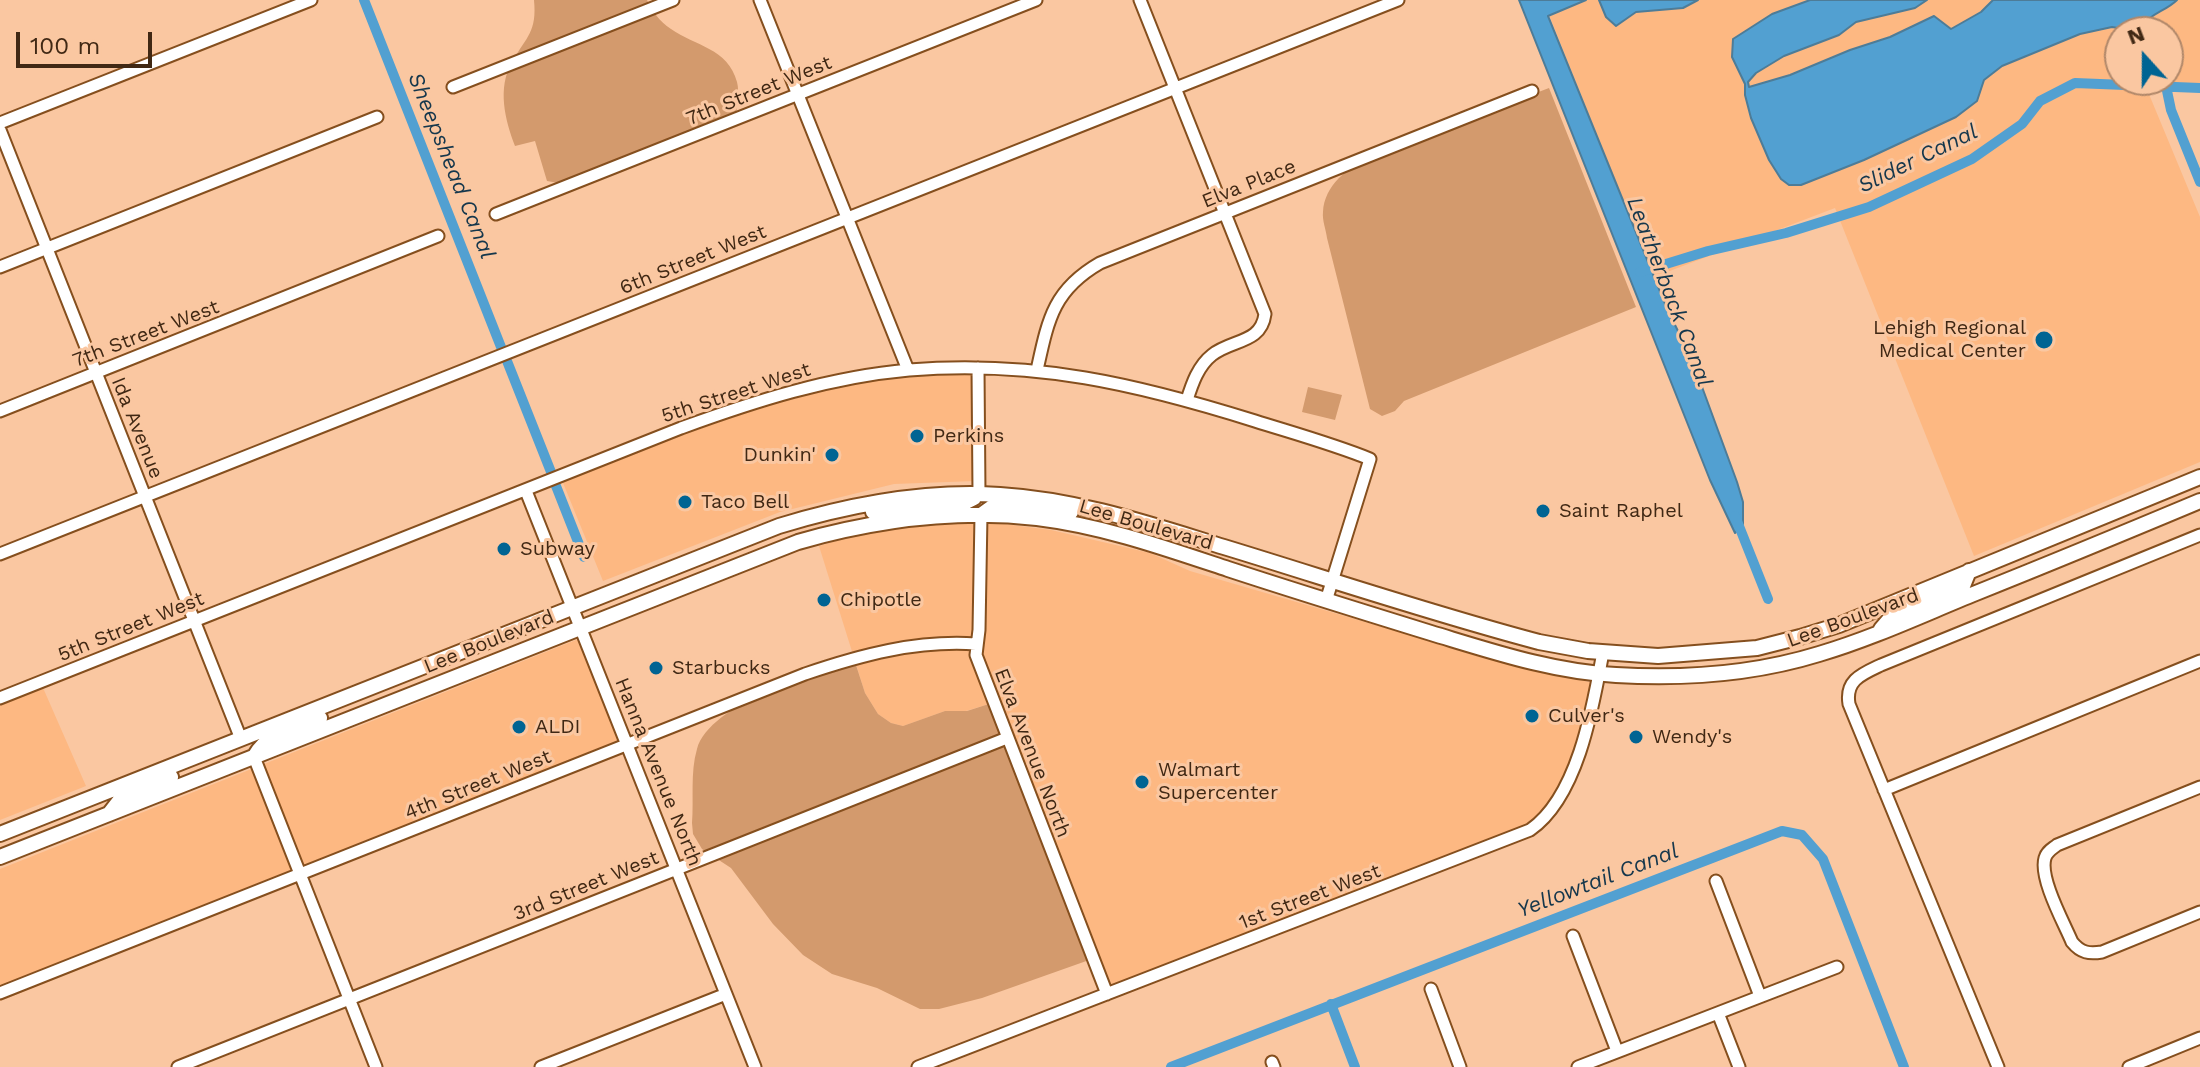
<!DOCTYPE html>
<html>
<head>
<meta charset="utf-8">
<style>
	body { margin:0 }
	#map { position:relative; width:2200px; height:1067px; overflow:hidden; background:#fac7a1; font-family:"Work Sans",sans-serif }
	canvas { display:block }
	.north { position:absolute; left:2104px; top:16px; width:80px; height:80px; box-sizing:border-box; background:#fac7a1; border:2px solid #b08769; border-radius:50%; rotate:339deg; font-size:22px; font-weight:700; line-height:32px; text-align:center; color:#402814 }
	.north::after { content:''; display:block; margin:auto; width:28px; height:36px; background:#006493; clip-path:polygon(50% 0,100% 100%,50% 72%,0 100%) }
	.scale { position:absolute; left:16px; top:32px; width:136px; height:36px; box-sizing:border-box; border:4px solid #402814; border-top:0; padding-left:10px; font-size:24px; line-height:28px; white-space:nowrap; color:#402814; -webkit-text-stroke:6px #fac7a1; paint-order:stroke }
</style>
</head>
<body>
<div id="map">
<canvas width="2200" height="1067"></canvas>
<div class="north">N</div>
<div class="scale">100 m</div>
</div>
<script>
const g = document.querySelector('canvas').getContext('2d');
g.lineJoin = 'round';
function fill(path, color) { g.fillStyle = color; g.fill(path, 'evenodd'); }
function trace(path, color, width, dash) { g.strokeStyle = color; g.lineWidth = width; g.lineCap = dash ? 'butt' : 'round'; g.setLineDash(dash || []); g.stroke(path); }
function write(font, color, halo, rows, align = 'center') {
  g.font = font + ' "Work Sans",sans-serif'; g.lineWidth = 6; g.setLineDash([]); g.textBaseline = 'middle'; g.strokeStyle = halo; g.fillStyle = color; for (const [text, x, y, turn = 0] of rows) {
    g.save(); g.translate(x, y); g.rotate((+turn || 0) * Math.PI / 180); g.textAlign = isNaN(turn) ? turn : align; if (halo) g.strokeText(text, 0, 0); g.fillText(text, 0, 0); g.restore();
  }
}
const built = new Path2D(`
	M1543,0H2200V89L2155,84L2146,87L2200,217V462L1974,556L1835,208L1654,277ZM2120,32H2168V80H2120Z
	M924,369L980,372L975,481L894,484L780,512L603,581L559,473L802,383Z
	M997,523L1051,530L1150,553L1190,571L1530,670L1599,684L1558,799L1537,825L1106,995L992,703L966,711H945L903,726L891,723L878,714L865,693L819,546L846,538L918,524Z
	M591,634L634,747L0,1001V869Z
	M40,681L86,786L0,820V697Z`);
const green = new Path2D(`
	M534,0H647C653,12 659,21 671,29C695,46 728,48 737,82C740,93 736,109 736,120L570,185L547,181L535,141L515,146C505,120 497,88 512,62C527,36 537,32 534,0Z
	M1549,88L1636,307L1404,401L1395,411L1382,416L1370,409L1327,238C1326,230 1322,220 1323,212C1324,186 1348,167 1369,157Z
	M1308,387L1342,395L1335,420L1302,412Z
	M856,665L865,693L878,714L891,723L903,726L945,711H967L992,703L1092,959L982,998L939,1009H920L877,988L832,974L803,955L773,924L731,868L702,849L693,834L692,823C694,799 690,773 697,749C710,703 814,673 856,665Z`);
const water = new Path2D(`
	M1519,0H1586L1548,16L1668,311L1691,357L1737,482L1743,502V524L1735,533L1710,480Z
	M1599,0H1698L1683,8L1636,12L1616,26L1606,17Z
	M1810,0H1927L1915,8L1856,22L1839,35L1784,56L1756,73L1748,82L1749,87L1790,75L1850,50L1890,37L1934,16L1951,29L1981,12L1993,0H2177C2166,11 2151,13 2142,26V32L2112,27L2080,34L2002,66L1984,80L1977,101L1956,117L1864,160L1801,185H1789L1781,179L1769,160L1751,118L1745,95V84L1732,57L1733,39L1772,14Z`);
const canal = new Path2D(`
	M364,0L501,347
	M2166,86L2171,110L2200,182
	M1640,272L1708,251L1786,233L1869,207L1972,159L2022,124L2040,101L2075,83L2200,88
	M507,361L551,472
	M556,486L584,557
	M1735,516L1768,599
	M1331,1004L1355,1067
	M1171,1067L1782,831L1802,835L1823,859L1904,1067`);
const minor = new Path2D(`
	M760,0L908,370
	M1140,0L1265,314C1261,344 1232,339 1212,355C1198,366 1192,384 1187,400
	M453,87L673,0
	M0,123L311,0
	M0,130L241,739
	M496,214L1036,0
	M0,267L377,117
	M978,368L979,494
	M1037,370C1048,320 1053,290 1100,263L1532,91
	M0,411L438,236
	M526,491L755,1067
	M981,515L979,630L976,655L1107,994
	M0,554L1398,0
	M0,698L681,428C755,401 830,377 909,370C1035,360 1137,384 1255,421C1293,433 1333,444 1370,459L1326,601
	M254,757L376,1067
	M2200,787L2057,845C2052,849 2047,851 2045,858C2039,878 2064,923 2072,942C2081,953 2089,954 2102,952L2200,912
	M1884,790L2200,661
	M1716,881L1760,996
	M1573,936L1617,1051
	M1431,989L1460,1067
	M0,993L805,674C861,655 916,640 976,644
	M1718,1013L1739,1067
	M1272,1062L1274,1067
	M178,1067L1007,738
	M541,1067L726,994
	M918,1067L1530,830C1578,797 1593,707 1603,652
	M1578,1067L1837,967
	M1998,1067L1849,704C1845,680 1862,674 1881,665L2200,535
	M2129,1067L2200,1038`);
const secondary = new Path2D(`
	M873,512L962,504L974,498
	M981,515L995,505L1071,512
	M1881,629L1893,615L1963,586L1969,571
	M254,757C267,733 296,727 320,718
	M109,814L123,796L171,777
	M0,834L779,526C851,504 925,490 1000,495C1079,500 1149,524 1224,547C1329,579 1433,614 1539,642L1588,651L1658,656L1757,648L1800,637L1839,625L2200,477
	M0,857L798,542C875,520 956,509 1037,518C1103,526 1165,548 1228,569C1295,591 1363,612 1431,633C1491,651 1553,672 1616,675C1684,679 1754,674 1819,654C1873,638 1924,614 1976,593C2051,563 2126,532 2200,501`);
const markers = [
	[2044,340,10,"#006493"],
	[917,436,8,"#006493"],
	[832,455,8,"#006493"],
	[685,502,8,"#006493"],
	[1543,511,8,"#006493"],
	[504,549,8,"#006493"],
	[824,600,8,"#006493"],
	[656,668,8,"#006493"],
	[1532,716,8,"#006493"],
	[519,727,8,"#006493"],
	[1636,737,8,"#006493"],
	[1142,782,8,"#006493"]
];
const streetNames = [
	["7th Street West",759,91,-22],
	["Elva Place",1249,184,-22],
	["6th Street West",693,260,-22],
	["7th Street West",146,334,-21],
	["5th Street West",736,393,-18],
	["Ida Avenue",137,428,68],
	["Lee Boulevard",1146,525,16],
	["Lee Boulevard",1853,618,-20],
	["5th Street West",131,627,-22],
	["Lee Boulevard",489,642,-22],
	["Elva Avenue North",1032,753,69],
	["Hanna Avenue North",658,772,68],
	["4th Street West",478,785,-22],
	["3rd Street West",586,886,-22],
	["1st Street West",1310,897,-21]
];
const poiNames = [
	["Lehigh Regional",2026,328,"right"],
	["Medical Center",2026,351,"right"],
	["Perkins",933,436],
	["Dunkin'",816,455,"right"],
	["Taco Bell",701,502],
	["Saint Raphel",1559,511],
	["Subway",520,549],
	["Chipotle",840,600],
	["Starbucks",672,668],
	["Culver's",1548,716],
	["ALDI",535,727],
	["Wendy's",1652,737],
	["Walmart",1158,770],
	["Supercenter",1158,793]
];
const waterNames = [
	["Slider Canal",1918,159,-26],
	["Sheepshead Canal",451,166,68],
	["Leatherback Canal",1669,292,69],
	["Yellowtail Canal",1598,881,-21]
];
fill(built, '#fdb882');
fill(green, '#d39a6d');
fill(water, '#52a0d1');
trace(water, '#4d7c98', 2);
trace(canal, '#52a0d1', 10);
trace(minor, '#854f1e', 15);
trace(secondary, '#854f1e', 18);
trace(minor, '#fff', 11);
trace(secondary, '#fff', 14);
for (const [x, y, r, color] of markers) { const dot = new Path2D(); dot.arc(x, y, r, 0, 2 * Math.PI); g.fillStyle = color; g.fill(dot); trace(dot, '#fac7a1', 3); }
write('20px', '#402814', '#fac7a1', streetNames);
write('20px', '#402814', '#fac7a1', poiNames, 'left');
write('italic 22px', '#15374c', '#fac7a1', waterNames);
</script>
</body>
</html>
